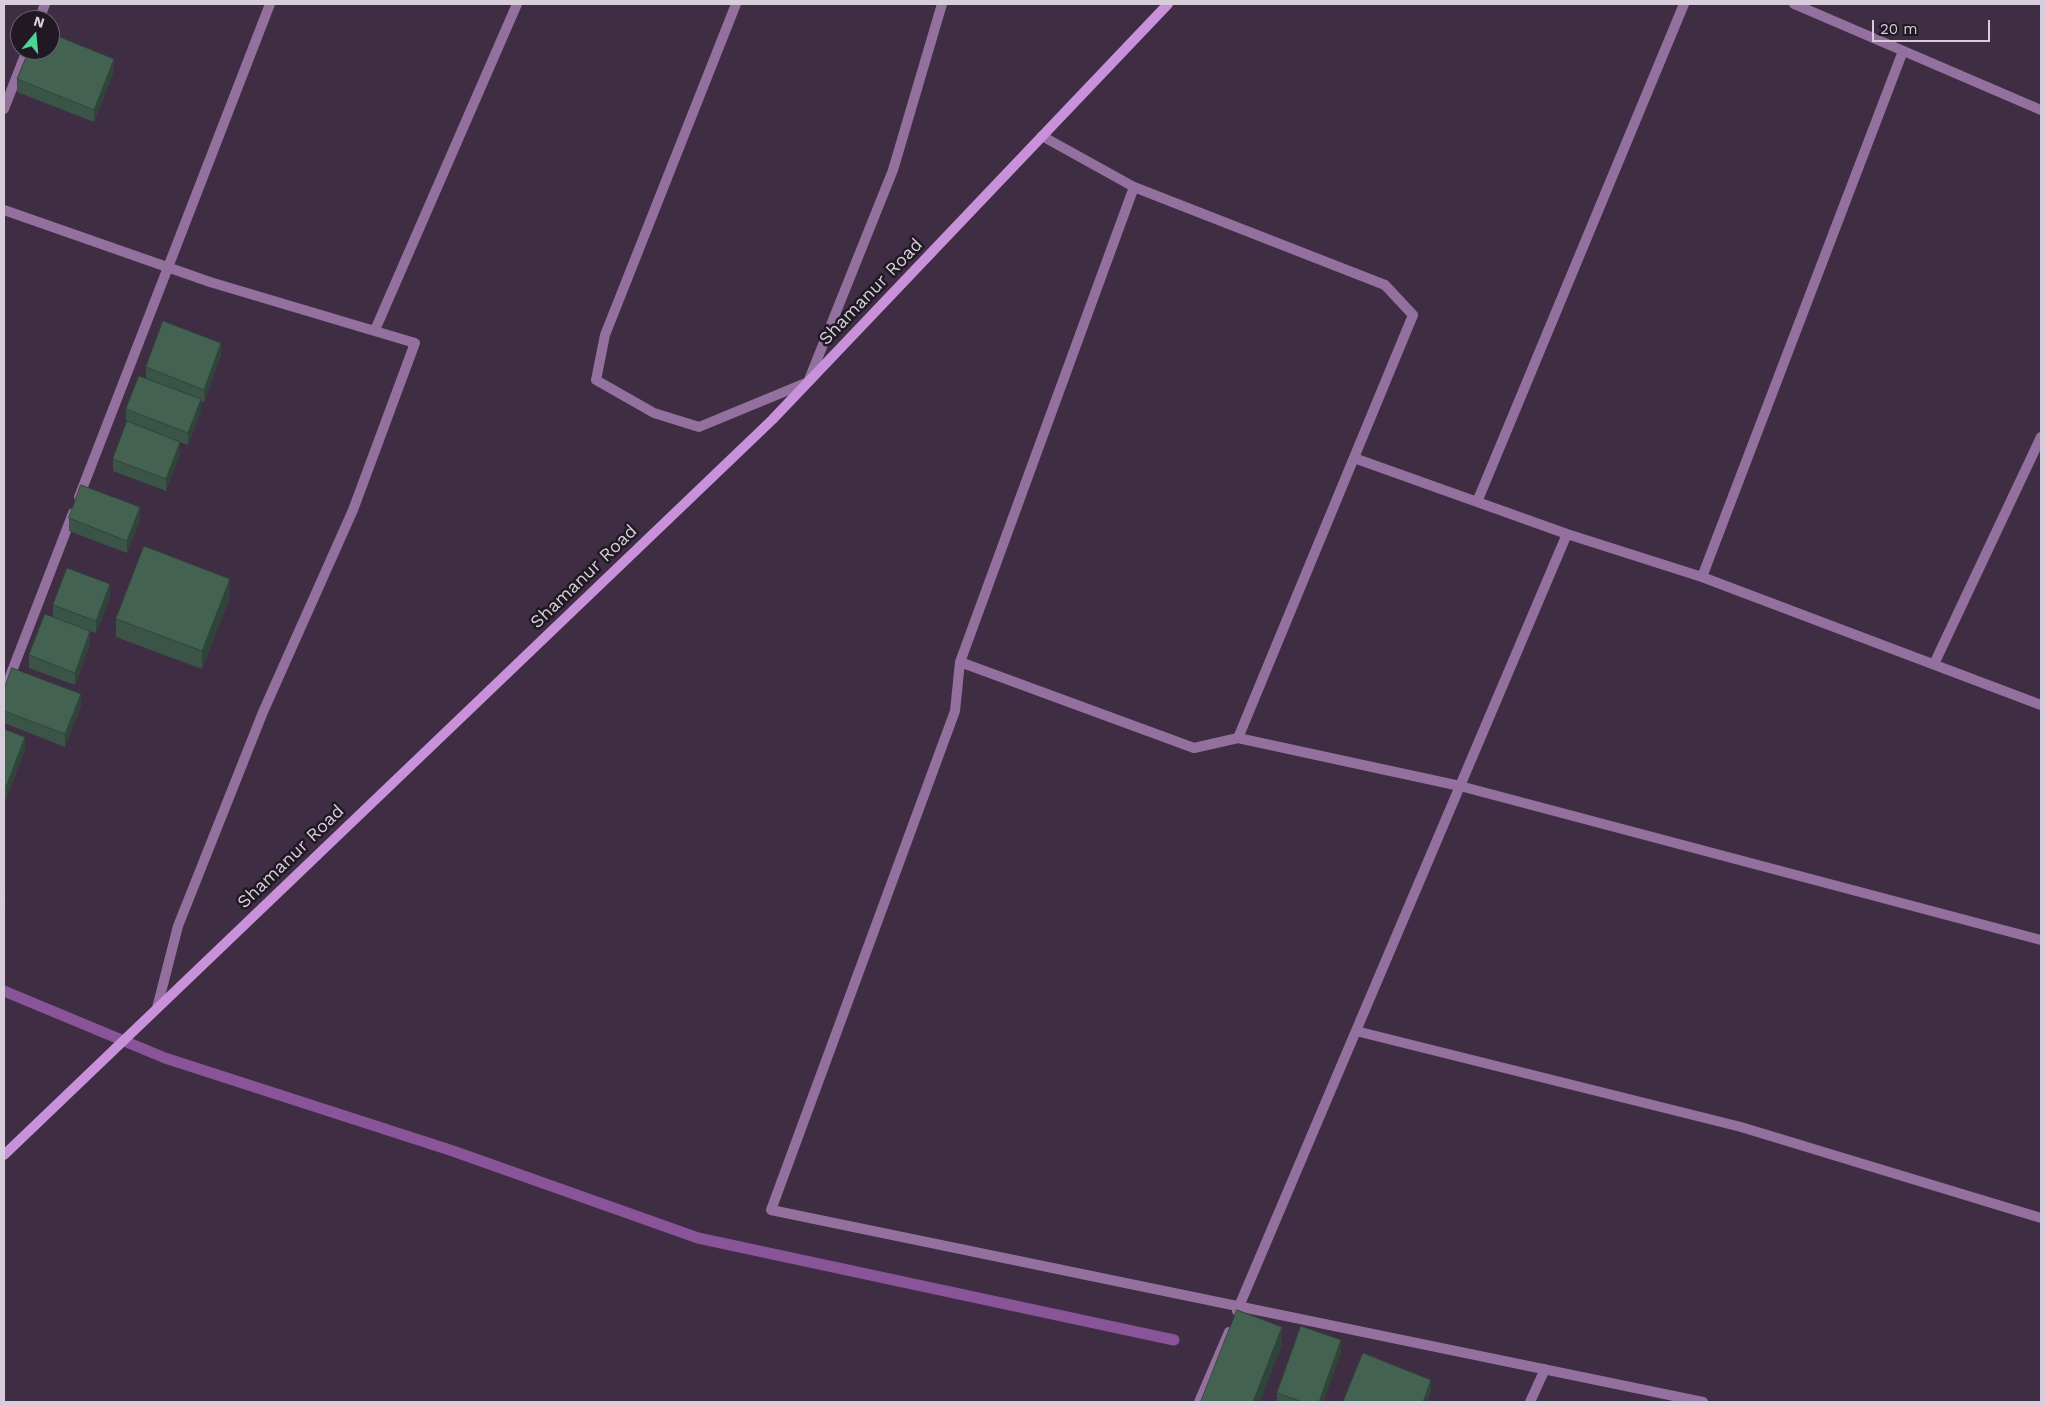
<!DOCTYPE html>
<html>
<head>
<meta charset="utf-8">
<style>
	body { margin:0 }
	#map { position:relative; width:2045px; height:1406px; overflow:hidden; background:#3e2d43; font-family:"Work Sans",sans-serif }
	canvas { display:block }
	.frame { position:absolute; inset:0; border:5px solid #d8cddb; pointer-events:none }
	.north { position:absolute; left:10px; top:10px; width:50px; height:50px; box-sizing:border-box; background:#201923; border:1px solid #6a616d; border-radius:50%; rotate:17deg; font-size:14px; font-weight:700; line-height:20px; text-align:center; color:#d8cddb }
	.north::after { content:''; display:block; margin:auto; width:18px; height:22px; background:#4ed399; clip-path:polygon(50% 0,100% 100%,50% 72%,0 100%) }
	.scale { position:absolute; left:1872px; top:20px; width:118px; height:22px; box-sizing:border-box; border:2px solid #d8cddb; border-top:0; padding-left:6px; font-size:15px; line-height:18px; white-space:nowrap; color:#d8cddb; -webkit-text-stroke:4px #201923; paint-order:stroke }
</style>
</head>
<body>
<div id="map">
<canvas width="2045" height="1406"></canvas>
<div class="frame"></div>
<div class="north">N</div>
<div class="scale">20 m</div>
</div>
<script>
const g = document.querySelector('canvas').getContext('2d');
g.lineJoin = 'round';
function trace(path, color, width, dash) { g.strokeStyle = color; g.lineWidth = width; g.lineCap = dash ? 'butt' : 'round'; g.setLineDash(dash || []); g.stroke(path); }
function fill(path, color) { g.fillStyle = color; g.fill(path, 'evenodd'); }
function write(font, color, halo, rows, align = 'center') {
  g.font = font + ' "Work Sans",sans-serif'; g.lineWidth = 5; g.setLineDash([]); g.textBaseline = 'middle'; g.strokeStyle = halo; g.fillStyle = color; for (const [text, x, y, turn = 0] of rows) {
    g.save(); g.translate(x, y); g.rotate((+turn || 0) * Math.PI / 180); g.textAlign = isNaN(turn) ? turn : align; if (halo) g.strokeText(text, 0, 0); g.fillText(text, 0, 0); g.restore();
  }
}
const stream = new Path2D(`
	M4,991L165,1058L453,1151L698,1238L1174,1340`);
const street = new Path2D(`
	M736,4L605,335L596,380L654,413L699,427L808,382L893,170L942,4
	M1794,4L2041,110
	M39,20L45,4
	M4,109L27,50
	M1042,136L1134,187L1385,285L1413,315L1238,738L1460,786L2041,940
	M1134,187L960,662L1194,748L1238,738
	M4,210L210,282L415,343L353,510L263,712L178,926L157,1008
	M375,330L517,4
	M1354,458L1567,534L1702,577L1903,51
	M79,497L270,4
	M1477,502L1684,4
	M1702,577L2041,705
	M960,662L955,711L771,1210L1703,1402
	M1934,664L2041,437
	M4,692L73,513
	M1356,1031L1741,1127L2041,1218
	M1237,1311L1567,534
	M1199,1402L1229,1332
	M1530,1402L1545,1369`);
const secondary = new Path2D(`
	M4,1155L772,420L1168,4`);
const wall = new Path2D(`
	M114,71L94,122L17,92V79Z
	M221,355L204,402L201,401V411L188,445L180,442V454L166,491L113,471V459L127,422H126V409L146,379V367Z
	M69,518L140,520L127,553L69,531Z
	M110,597L96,633L62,621L90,644L75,685L29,668V655L53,617V605Z
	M230,597L202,669L116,637V619Z
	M4,690L81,706L65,747L4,723Z
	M4,729L25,749L6,799L4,798Z
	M1341,1353L1323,1402H1277V1393Z`);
const shadedWall = new Path2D(`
	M114,59V71L94,122V110Z
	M221,343V355L204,402V390Z
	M201,399V411L188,445V433Z
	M180,442V454L166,491V479Z
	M140,507V520L127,553V541Z
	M230,579V597L202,669V651Z
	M110,584V597L96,633V621Z
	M90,631V644L75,685V673Z
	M81,694V706L65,747V734Z
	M25,737V749L6,799V787Z
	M6,892V904L4,910V898Z
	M1282,1327V1345L1260,1402H1253Z
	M1341,1340V1353L1323,1402H1319Z
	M1431,1380V1392L1427,1402H1423Z`);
const building = new Path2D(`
	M50,33L114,59L94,110L17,79L29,50H50Z
	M163,321L221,343L204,390L146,367Z
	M139,376L201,399L188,433L126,409Z
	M127,421L180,442L166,479L113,459Z
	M81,485L140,507L127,541L69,518Z
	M144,546L230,579L202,651L116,619Z
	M67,568L110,584L96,621L53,605Z
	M45,614L90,631L75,673L29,655Z
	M12,668L81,694L65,734L4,711V690Z
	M4,729L25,737L6,787L4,786Z
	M1237,1310L1282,1327L1253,1402H1201Z
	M1301,1326L1341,1340L1319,1402H1303L1277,1393Z
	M1363,1353L1431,1380L1423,1402H1343Z`);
const streetNames = [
	["Shamanur Road",871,292,-46],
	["Shamanur Road",584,577,-44],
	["Shamanur Road",291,857,-44]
];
trace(stream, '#895498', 11);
trace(street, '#94709e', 10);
trace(secondary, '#ca91db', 10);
fill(wall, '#3a5447');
fill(shadedWall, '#304539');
fill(building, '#446252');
trace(building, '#304539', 1);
write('18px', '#d8cddb', '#201923', streetNames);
</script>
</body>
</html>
